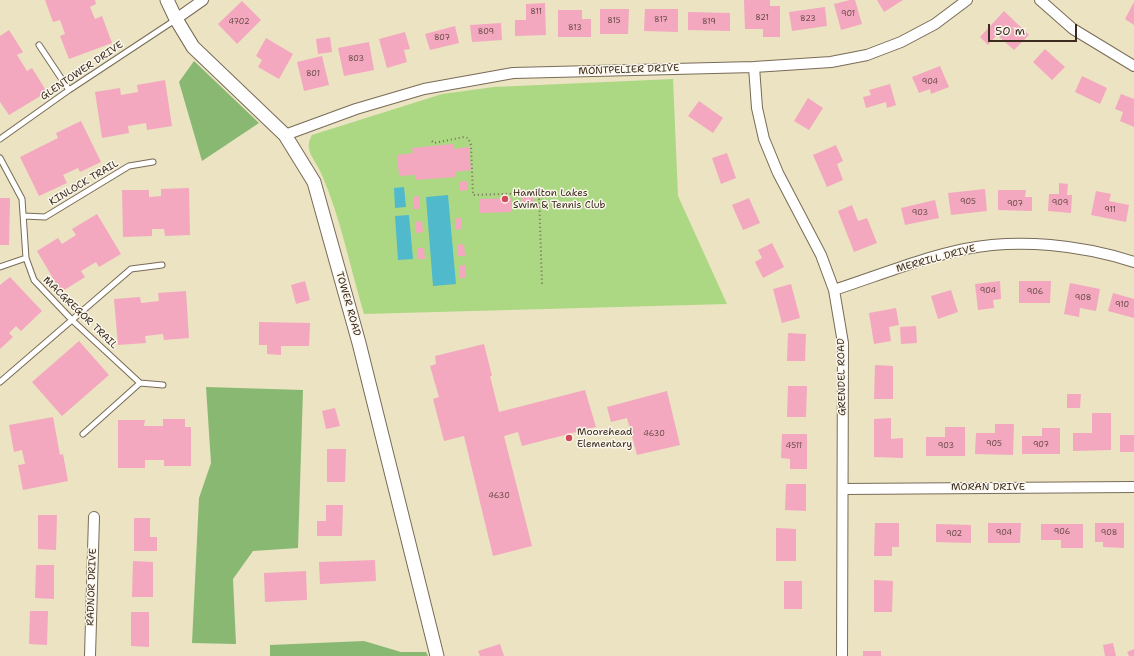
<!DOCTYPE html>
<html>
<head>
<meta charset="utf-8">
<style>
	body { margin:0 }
	#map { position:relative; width:1134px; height:656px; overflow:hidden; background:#ebe3c2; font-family:"Shantell Sans",sans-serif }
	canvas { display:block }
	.scale { position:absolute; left:988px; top:24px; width:89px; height:18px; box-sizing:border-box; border:2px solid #3b2a1e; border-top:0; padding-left:5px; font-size:12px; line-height:14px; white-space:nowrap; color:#3b2a1e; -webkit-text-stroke:3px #fbf7ec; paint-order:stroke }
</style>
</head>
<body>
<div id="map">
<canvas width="1134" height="656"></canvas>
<div class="scale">50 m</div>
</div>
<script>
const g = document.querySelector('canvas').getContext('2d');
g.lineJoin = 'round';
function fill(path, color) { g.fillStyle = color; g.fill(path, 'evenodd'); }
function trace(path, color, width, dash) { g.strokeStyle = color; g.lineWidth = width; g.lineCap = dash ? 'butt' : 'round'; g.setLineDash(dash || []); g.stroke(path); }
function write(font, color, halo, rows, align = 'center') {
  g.font = font + ' "Shantell Sans",sans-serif'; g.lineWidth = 3; g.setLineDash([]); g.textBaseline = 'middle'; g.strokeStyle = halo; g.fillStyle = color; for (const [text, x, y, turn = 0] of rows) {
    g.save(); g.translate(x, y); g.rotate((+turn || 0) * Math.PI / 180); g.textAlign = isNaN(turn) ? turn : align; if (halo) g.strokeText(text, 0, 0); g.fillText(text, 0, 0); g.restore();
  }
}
const green = new Path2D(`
	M673,79L678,196L727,304L364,314C350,268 341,218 321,173C315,159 303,150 312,135L442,94L494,87Z`);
const forest = new Path2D(`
	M194,61L259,123L202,161L179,82Z
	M206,387L303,390L298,548L253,551L233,579L236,644L192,643L199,498L211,463Z
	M364,641L401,652H426L428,656H270V645Z`);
const water = new Path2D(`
	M404,187L406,207L395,208L394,188Z
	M448,195L456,284L433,286L426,197Z
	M409,215L413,259L398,260L395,216Z`);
const building = new Path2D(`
	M45,0H95L96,4L90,7L95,19L102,16L112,43L69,59L60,36L65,34L60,20L53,22Z
	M744,0H770V6H780V37H763V29H745Z
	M850,0H855L862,24L841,30L834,4Z
	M877,0H903L884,12Z
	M242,1L261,20L237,44L218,24Z
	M1134,2V25L1125,19Z
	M545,3L546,35L515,36V20H526V4Z
	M825,7L827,26L792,31L789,12Z
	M600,9H629L628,34H600Z
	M645,9H678V32L644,31Z
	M558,10H582V19H591V37H558Z
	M1004,11L1029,35L1014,50L997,35L988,45L980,37Z
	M688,12L730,13V31L688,30Z
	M501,23L502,40L472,42L470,25Z
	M455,26L459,43L430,50L425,34Z
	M9,30L23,52L17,55L27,71L32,68L47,92L9,115L0,102V36Z
	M405,32L410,49L404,50L407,62L387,68L379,39Z
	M330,37L332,52L318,54L316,39Z
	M266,38L293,54L279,79L258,67L262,60L256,56Z
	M369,42L374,70L344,76L338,48Z
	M1045,49L1065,67L1052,80L1033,62Z
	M322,56L329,85L304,91L297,62Z
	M940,66L949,87L931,94L930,89L919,93L912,77Z
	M1082,76L1107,88L1100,104L1075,92Z
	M165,80L172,126L147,130L146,123L128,126L129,133L102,138L95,92L120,88L121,95L138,92L137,85Z
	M890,84L896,105L887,108L886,102L866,108L863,97L871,95L869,90Z
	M1121,94L1134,99V127L1120,121L1123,112L1115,109Z
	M808,98L823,108L809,130L794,121Z
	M699,101L723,118L713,133L688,116Z
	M81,121L101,162L80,172L78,168L63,175L67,183L39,196L20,157L58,138L56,133Z
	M453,144V149L469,147L471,170L455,172V177L415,180V175L399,176L397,155L413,153L412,148Z
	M836,145L843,161L837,164L843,180L827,187L813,155Z
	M727,153L736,178L721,184L712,158Z
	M468,181V190L459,191V182Z
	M1059,183L1068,184L1067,195H1072L1071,213L1048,211L1049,194H1059Z
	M189,188L190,235L165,236L164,229H152V236L123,237L122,190H149V197L161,196V189Z
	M985,189L987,211L951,215L948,193Z
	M998,190H1026L1025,197H1032V211L998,210Z
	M1096,191L1111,194L1109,201L1129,205L1126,222L1091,215Z
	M419,196L420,209H414L413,197Z
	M521,197H533L534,204L521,205Z
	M0,198H10L9,245H0Z
	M512,198V212L480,213V199Z
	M749,198L760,223L743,230L732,205Z
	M935,200L939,218L905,225L901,208Z
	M852,205L858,221L867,218L877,243L854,252L838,211Z
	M97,214L121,254L99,267L96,262L81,271L85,277L61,292L37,251L58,238L62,244L76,235L72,229Z
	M455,218H462V229L455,230Z
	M422,221L423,232L416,233L415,222Z
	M772,243L784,267L763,278L755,262L762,258L758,250Z
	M464,244L465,256H458L457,245Z
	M417,248H424L425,259H418Z
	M465,265L466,278H460L459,266Z
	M10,277L42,311L21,331L16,326L9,333L13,337L0,349V285Z
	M305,281L310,300L296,304L291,285Z
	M1000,281L1001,299L993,300L994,308L978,310L975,284Z
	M1019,281H1051L1050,303H1019Z
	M1070,283L1100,289L1096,311L1080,308L1079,317L1064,314Z
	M791,284L800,318L782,323L773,289Z
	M951,290L958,312L938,319L931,296Z
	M186,291L189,338L164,340L163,334L145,336L146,343L118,345L114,299L140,297L141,303L159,301L158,293Z
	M1113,293L1134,299V318L1108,311Z
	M896,308L899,325L889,327L891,341L874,344L869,313Z
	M259,322L310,323L309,346H281V355L267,354V345H259Z
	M916,326L917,343L901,344L900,327Z
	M788,333L806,334L805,361H787Z
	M79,341L109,375L62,416L32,382Z
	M484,344L492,376H490L499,412L585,390L596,427L522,446L518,432L504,436L532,546L493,556L464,436L444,441L433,399L439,397L430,366L436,364L435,356Z
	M875,365L893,366V399H874Z
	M788,386H807L806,417H787Z
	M667,391L680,445L637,455L627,418L611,422L607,407Z
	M1067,394H1081L1080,408H1067Z
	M335,408L340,426L326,429L322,411Z
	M1092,413H1111V450L1073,451V433H1092Z
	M53,417L60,455L63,454L68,481L23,490L18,465L25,464L22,450L14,452L9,425Z
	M891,418V439L903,438V458L874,457V419Z
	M163,419H185V427H191V466H164V460H145V468H118V420H145L144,426H163Z
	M995,424H1014L1013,455L975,454L976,433H995Z
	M945,427H965V456H926V437H945Z
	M1042,428H1060V454H1022V436H1042Z
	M782,434H807V469H790V459L781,458Z
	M1120,435H1134V452H1120Z
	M327,449H346L345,482H327Z
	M786,484H806V511L785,510Z
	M326,505H343L342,536H317V521H326Z
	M38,515H57L56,550L38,549Z
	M134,518H150V537H157V551H134Z
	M875,523H899V547H892V556H874Z
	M988,523H1021L1020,543H988Z
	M1095,523H1124V548L1103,547V542H1095Z
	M936,524L971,525V543L936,542Z
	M1041,524H1083V548H1061V540H1041Z
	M776,528L796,529V561H776Z
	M375,560L376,581L320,584L319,562Z
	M133,561L153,562V597H132Z
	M36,565H54V599L35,598Z
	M306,571L307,600L265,602L264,573Z
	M874,580L893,581L892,612H874Z
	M784,581H802V609H784Z
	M30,611H48L47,645L29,644Z
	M131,612H149V647L131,646Z
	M1113,643L1116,656H1105L1103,645Z
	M500,644L504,656H480L478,651Z
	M1134,649V656H1129L1127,652Z
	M863,651H881V656H863Z`);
const path = new Path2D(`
	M432,141L434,143L464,137L468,138L471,145L473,195L533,193V196L539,195L542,284`);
const service = new Path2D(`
	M39,45L69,90
	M0,139L69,90L175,20
	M0,158L22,199L26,258L34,280L72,320L140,383L163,385
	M24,216L45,217L129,166L153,162
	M0,267L26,258
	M0,382L131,269L162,265
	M83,434L140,383`);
const minor = new Path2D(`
	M1040,0L1073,29L1134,66
	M176,19L203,0
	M754,67L757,108L764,139L778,173L821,255L834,290L843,343L842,656
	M285,135L356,109L424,89L513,73L754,67L831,62L867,55L901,42L935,24L967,0
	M834,290C877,276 921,258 965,249C1019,238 1082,245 1134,262
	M843,489L1134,487
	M90,656L94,517`);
const tertiary = new Path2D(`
	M167,0L176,19L193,47L285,135L314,182L359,343L437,656`);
const markers = [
	[505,199,4,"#d1495b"],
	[569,438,4,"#d1495b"]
];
const numberNames = [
	["811",536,12],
	["901",848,14],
	["821",762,18],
	["823",808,19],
	["817",661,20],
	["815",614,21],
	["4702",239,22],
	["819",709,22],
	["813",575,28],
	["809",486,32],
	["807",442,38],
	["803",356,59],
	["801",313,74],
	["904",930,82],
	["905",968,202],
	["909",1060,203],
	["907",1015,204],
	["911",1110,210],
	["903",920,213],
	["904",988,291],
	["906",1035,292],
	["908",1083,298],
	["910",1122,305],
	["4630",654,434],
	["905",994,444],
	["907",1041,445],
	["4511",794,446],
	["903",946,446],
	["4630",499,496],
	["906",1062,532],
	["904",1004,533],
	["908",1109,533],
	["902",954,534]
];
const streetNames = [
	["MONTPELIER DRIVE",629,70,-2],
	["GLENTOWER DRIVE",82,71,-34],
	["KINLOCK TRAIL",84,183,-31],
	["MERRILL DRIVE",936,259,-15],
	["TOWER ROAD",348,304,74],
	["MACGREGOR TRAIL",80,313,44],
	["GRENDEL ROAD",842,377,-91],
	["MORAN DRIVE",988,487],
	["RADNOR DRIVE",92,587,-88]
];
const poiNames = [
	["Hamilton Lakes",513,193],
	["Swim & Tennis Club",513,205],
	["Moorehead",577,432],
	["Elementary",577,444]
];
fill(green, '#acd884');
fill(forest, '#89b872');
fill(water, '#50bacc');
fill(building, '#f3a8bf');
trace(service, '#796b57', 7);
trace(minor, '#796b57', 12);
trace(tertiary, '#796b57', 15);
trace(path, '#796b57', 2, [1, 3]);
trace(service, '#fff', 5);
trace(minor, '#fff', 10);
trace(tertiary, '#fff', 13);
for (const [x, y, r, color] of markers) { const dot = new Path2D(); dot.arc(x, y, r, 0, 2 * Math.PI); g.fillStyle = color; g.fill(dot); trace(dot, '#fbf7ec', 1.5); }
write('8px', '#694a46', null, numberNames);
write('10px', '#3b2a1e', '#fbf7ec', streetNames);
write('10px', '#3b2a1e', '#fbf7ec', poiNames, 'left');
</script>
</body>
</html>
